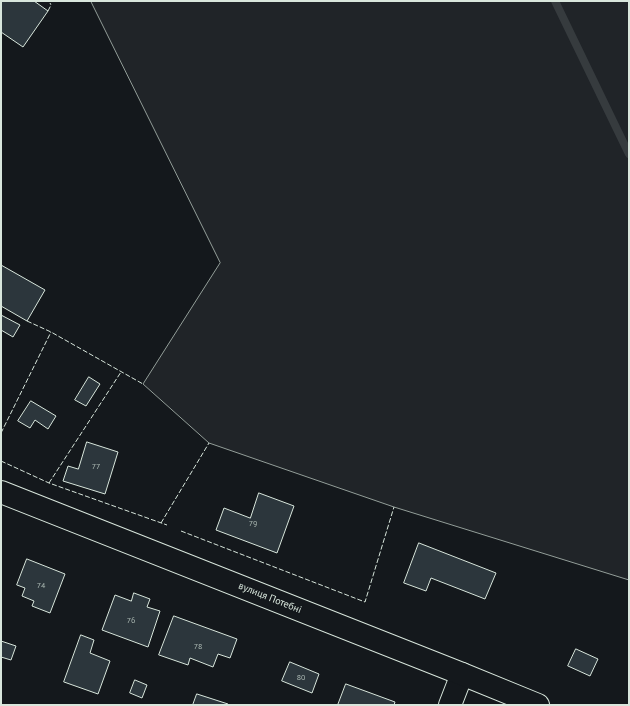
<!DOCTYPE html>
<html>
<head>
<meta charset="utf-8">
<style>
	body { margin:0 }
	#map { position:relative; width:630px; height:706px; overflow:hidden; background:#14181c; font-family:"PT Sans",sans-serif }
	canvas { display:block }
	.frame { position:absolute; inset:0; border:2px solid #d8e6dc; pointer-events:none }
</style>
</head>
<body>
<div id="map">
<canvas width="630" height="706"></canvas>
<div class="frame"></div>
</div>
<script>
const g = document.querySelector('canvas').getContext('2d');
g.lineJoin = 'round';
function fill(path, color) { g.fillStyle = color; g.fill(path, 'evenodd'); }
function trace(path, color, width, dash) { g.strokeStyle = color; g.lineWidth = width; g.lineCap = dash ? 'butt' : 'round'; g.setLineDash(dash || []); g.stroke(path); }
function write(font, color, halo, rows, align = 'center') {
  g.font = font + ' "PT Sans",sans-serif'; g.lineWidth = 3; g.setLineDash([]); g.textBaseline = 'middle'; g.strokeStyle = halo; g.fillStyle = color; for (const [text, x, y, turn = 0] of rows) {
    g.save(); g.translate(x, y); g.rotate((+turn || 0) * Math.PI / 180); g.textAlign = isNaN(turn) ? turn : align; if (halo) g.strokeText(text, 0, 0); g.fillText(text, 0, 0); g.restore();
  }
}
const green = new Path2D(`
	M91,1H629V580L394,507L209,443L143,384L220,263Z`);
const stream = new Path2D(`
	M555,1L629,154`);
const building = new Path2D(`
	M1,1H34L48,11L23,47L1,32Z
	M1,265L45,290L27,321L1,306Z
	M1,315L20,325L13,337L1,330Z
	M89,377L100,384L86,406L75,400Z
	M31,401L56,416L48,429L35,420L30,428L18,421Z
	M87,442L118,452L105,494L63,481L68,466L78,469Z
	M259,493L294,506L277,553L216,530L224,508L250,518Z
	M419,543L496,573L485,599L431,578L426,591L404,583Z
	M27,559L65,574L50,613L32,606L34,601L22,596L25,588L17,585Z
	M134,593L150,599L147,607L160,611L148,647L102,630L115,595L131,601Z
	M174,616L237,639L230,658L218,654L213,667L190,658L188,665L159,655Z
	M81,635L94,640L90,653L110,661L98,694L64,682Z
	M1,641L16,646L11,660L1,657Z
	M576,649L598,659L590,676L568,666Z
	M290,662L319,674L312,693L282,681Z
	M135,680L147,685L142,698L130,693Z
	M346,684L395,702L394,705H338Z
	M197,694L228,704V705H193Z`);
const minor = new Path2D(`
	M450,705L462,674`);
const tertiary = new Path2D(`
	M1,492L462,674L538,705`);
const fence = new Path2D(`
	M48,11L51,5L50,3
	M27,321L51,332L143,384
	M1,433L51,332
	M1,461L49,483L167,525
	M49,483L121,372
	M161,523L209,443
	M181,531L365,602L394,507`);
const numberNames = [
	["77",96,467],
	["79",253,524],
	["74",41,586],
	["76",131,621],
	["78",198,647],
	["80",301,678]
];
const streetNames = [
	["вулиця Потебні",270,598,22]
];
fill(green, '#202428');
trace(green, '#939e99', 1);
trace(stream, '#363b3e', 8);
fill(building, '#2c363c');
trace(building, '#d8e6dc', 1);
trace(minor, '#d8e6dc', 24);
trace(tertiary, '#d8e6dc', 24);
trace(minor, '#14181c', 22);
trace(tertiary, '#14181c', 22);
trace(fence, '#d8e6dc', 1, [5, 2]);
write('8px', '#adbab4', null, numberNames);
write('10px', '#d8e6dc', '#14181c', streetNames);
</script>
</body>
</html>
